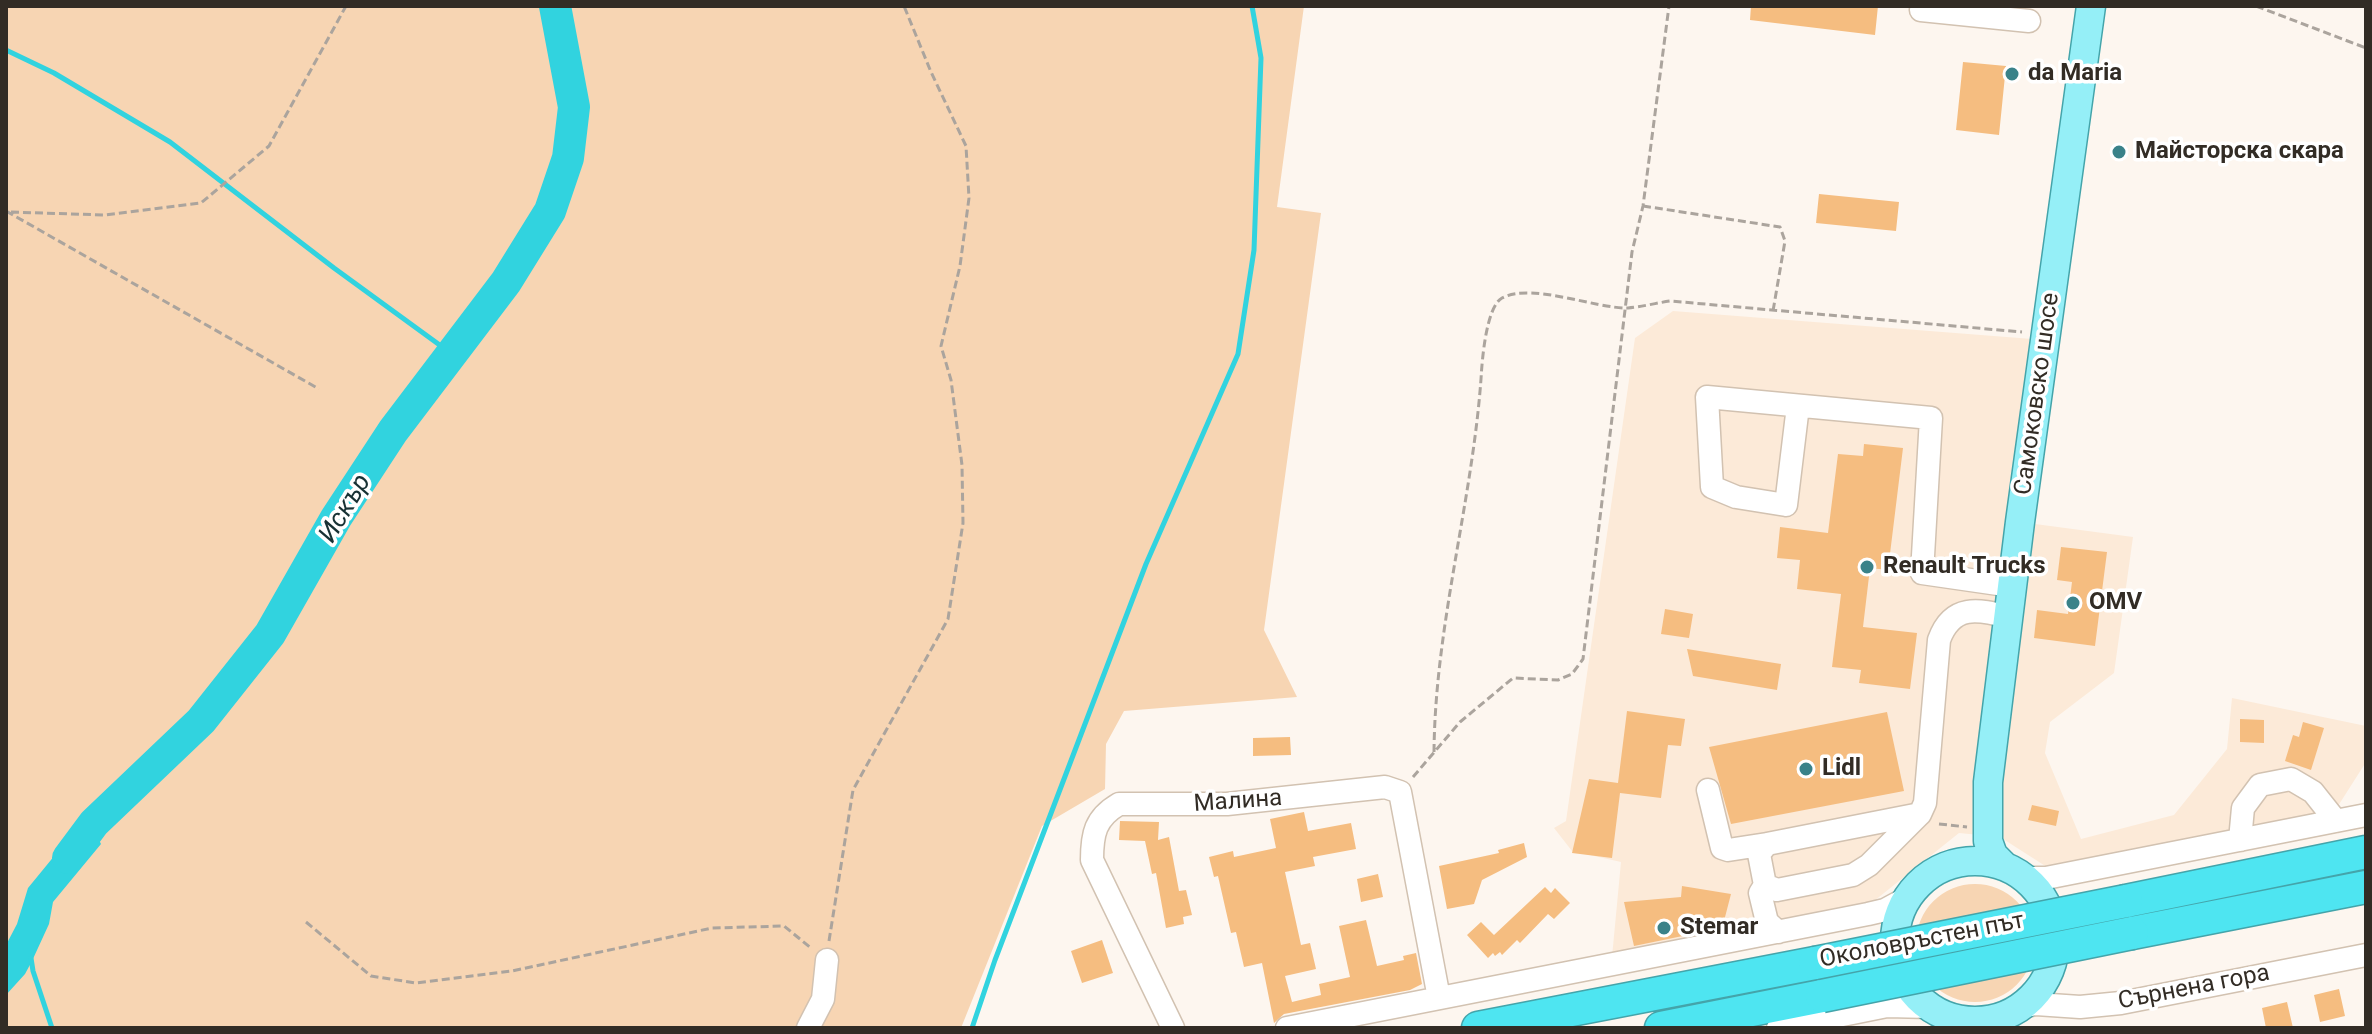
<!DOCTYPE html>
<html>
<head>
<meta charset="utf-8">
<style>
	body { margin:0 }
	#map { position:relative; width:2372px; height:1034px; overflow:hidden; background:#fdf6ef; font-family:Roboto,sans-serif }
	canvas { display:block }
	.frame { position:absolute; inset:0; border:8px solid #322c25; pointer-events:none }
</style>
</head>
<body>
<div id="map">
<canvas width="2372" height="1034"></canvas>
<div class="frame"></div>
</div>
<script>
const g = document.querySelector('canvas').getContext('2d');
g.lineJoin = 'round';
function fill(path, color) { g.fillStyle = color; g.fill(path, 'evenodd'); }
function trace(path, color, width, dash) { g.strokeStyle = color; g.lineWidth = width; g.lineCap = dash ? 'butt' : 'round'; g.setLineDash(dash || []); g.stroke(path); }
function write(font, color, halo, rows, align = 'center') {
  g.font = font + ' Roboto,sans-serif'; g.lineWidth = 7; g.setLineDash([]); g.textBaseline = 'middle'; g.strokeStyle = halo; g.fillStyle = color; for (const [text, x, y, turn = 0] of rows) {
    g.save(); g.translate(x, y); g.rotate((+turn || 0) * Math.PI / 180); g.textAlign = isNaN(turn) ? turn : align; if (halo) g.strokeText(text, 0, 0); g.fillText(text, 0, 0); g.restore();
  }
}
const built = new Path2D(`
	M1673,311L2045,340L2020,522L2133,537L2114,673L2050,722L2045,753L2081,839L2174,815L2227,749L2232,698L2366,726V762L2331,817L2050,869L2000,837L1959,833L1869,905L1612,957L1621,862L1572,851L1554,828L1566,821L1635,338Z`);
const green = new Path2D(`
	M6,6H1304L1277,207L1321,213L1264,630L1297,697L1124,711L1106,744L1105,789L1042,826L961,1028H6Z
	M1916 943a59 59 0 1 1 118 0a59 59 0 1 1-118 0Z`);
const water = new Path2D(`
	M87,816L101,844L53,902L49,924L32,961L25,974L6,995V945L17,924L28,888Z`);
const stream = new Path2D(`
	M6,50L54,73L170,142L334,268L452,354
	M31,958L33,971L52,1028
	M972,1028L995,960L1146,564L1238,354L1254,250L1261,58L1252,6`);
const river = new Path2D(`
	M68,858L94,823L201,721L270,634L336,518L393,431L506,282L550,211L568,158L574,107L555,6`);
const building = new Path2D(`
	M1751,6H1878L1875,35L1750,20Z
	M1963,62L2006,66L1999,135L1956,130Z
	M1819,194L1899,202L1896,231L1816,223Z
	M1864,444L1903,448L1888,570L1870,568L1863,627L1917,633L1910,689L1859,683L1861,670L1832,667L1841,594L1797,589L1800,560L1777,558L1780,527L1828,533L1838,454L1863,456Z
	M2061,547L2107,552L2095,646L2034,638L2037,610L2068,614L2072,582L2057,580Z
	M1665,609L1693,614L1689,638L1661,634Z
	M1687,649L1781,664L1777,690L1693,676Z
	M1627,711L1685,719L1681,746L1668,745L1661,798L1620,793L1612,858L1572,853L1589,779L1618,783Z
	M1887,712L1904,791L1731,824L1709,747Z
	M2240,719L2264,720V743L2240,742Z
	M2303,722L2324,728L2311,770L2285,761L2293,735L2299,737Z
	M1290,737L1291,755L1253,756V738Z
	M2032,805L2059,811L2056,826L2028,820Z
	M1304,812L1308,831L1351,823L1356,849L1313,857L1315,866L1285,872L1301,945L1310,943L1316,969L1285,976L1292,1002L1321,995L1319,984L1350,977L1339,926L1366,920L1377,966L1404,960L1403,956L1416,953L1422,984L1410,990L1284,1014L1274,1023L1262,963L1244,967L1236,932L1231,933L1218,876L1214,877L1209,857L1233,851L1234,857L1276,848L1270,819Z
	M1120,821L1159,822L1158,840L1169,837L1179,891L1186,890L1192,915L1183,917L1184,924L1166,928L1156,873L1152,874L1145,841L1119,840Z
	M1524,843L1527,857L1482,880L1474,904L1447,909L1439,866L1499,853L1498,850Z
	M1378,874L1383,897L1361,902L1357,879Z
	M1682,886L1731,894L1724,921L1706,922L1707,931L1634,946L1624,902L1681,897Z
	M1545,887L1551,893L1555,888L1570,903L1554,919L1548,914L1520,943L1517,940L1502,955L1500,952L1495,956L1493,953L1488,958L1467,935L1481,922L1494,935Z
	M1102,940L1113,973L1082,983L1071,951Z
	M2339,989L2345,1016L2320,1022L2314,995Z
	M2287,1002L2293,1028H2266L2262,1008Z`);
const path = new Path2D(`
	M2256,6L2366,48
	M1643,206L1780,227L1785,241L1773,311
	M6,211L319,389
	M11,212L104,215L201,203L269,146L346,6
	M1434,752C1435,626 1472,503 1481,379C1482,361 1486,307 1502,298C1531,282 1597,309 1628,308C1641,307 1656,303 1670,301L2022,332
	M1413,777L1460,722L1513,678L1558,680L1572,674L1583,659L1632,252L1643,206L1669,6
	M1939,824L1967,827
	M306,922L371,976L416,983L512,971L712,928L784,926L811,948
	M829,941L853,790L948,619L963,523L962,465L951,380L941,346L960,266L969,198L966,146L931,72L904,6`);
const minor = new Path2D(`
	M1921,10L2029,21
	M1798,406L1786,505L1736,497L1712,487L1707,397L1931,418L1922,573L2012,586
	M1708,790L1722,848L1728,850L1767,844
	M1920,814L1869,865L1853,875L1777,890L1765,885L1759,854L1767,844L1920,814L1925,803L1939,640C1952,604 1978,609 2008,617
	M2240,840L2243,808L2260,785L2291,779L2313,792L2336,821
	M2023,878H2046L2366,815
	M1765,885L1760,893L1767,922L1778,932
	M2021,1007L2036,1004L2080,1007L2121,1003L2366,955
	M808,1028L823,999L827,960
	M1173,1028L1092,860C1092,834 1095,818 1119,804H1227L1385,787L1400,792L1439,998
	M1287,1028L1868,914L1885,910L1909,897
	M1778,1028L1887,1006L1930,1007`);
const major = new Path2D(`
	M1895 941a80 80 0 1 1 160 0a80 80 0 1 1-160 0Z
	M2003,865L1993,855L1988,841V782L2020,522L2091,6`);
const highway = new Path2D(`
	M2126,901L2366,852
	M2132,933L2366,887
	M1478,1028L1815,963
	M1661,1028L1822,996`);
const highwayBridge = new Path2D(`
	M1815,963L2126,901
	M1822,996L2132,933`);
const markers = [
	[2012,74,8,"#3a8289"],
	[2119,152,8,"#3a8289"],
	[1867,567,8,"#3a8289"],
	[2073,603,8,"#3a8289"],
	[1806,769,8,"#3a8289"],
	[1664,928,8,"#3a8289"]
];
const poiNames = [
	["da Maria",2028,74],
	["Майсторска скара",2135,152],
	["Renault Trucks",1883,567],
	["OMV",2089,603],
	["Lidl",1822,769],
	["Stemar",1680,928]
];
const streetNames = [
	["Самоковско шосе",2038,394,-82],
	["Малина",1238,802,-4],
	["Околовръстен път",1922,941,-11],
	["Сърнена гора",2194,988,-11]
];
const waterNames = [
	["Искър",346,509,-59]
];
fill(built, '#fcead8');
fill(green, '#f7d5b3');
fill(water, '#31d3df');
trace(stream, '#31d3df', 5);
trace(river, '#31d3df', 32);
fill(building, '#f5bd80');
trace(minor, '#d2c2b1', 25);
trace(major, '#44a4aa', 31);
trace(highway, '#44a4aa', 35);
trace(path, '#aba49d', 3, [8, 4]);
trace(minor, '#fff', 22);
trace(major, '#95eff7', 28);
trace(highway, '#4ee5f1', 32);
trace(highwayBridge, '#44a4aa', 35, []);
trace(highwayBridge, '#4ee5f1', 32);
for (const [x, y, r, color] of markers) { const dot = new Path2D(); dot.arc(x, y, r, 0, 2 * Math.PI); g.fillStyle = color; g.fill(dot); trace(dot, '#fff', 3); }
write('bold 24px', '#322c25', '#fff', poiNames, 'left');
write('24px', '#322c25', '#fff', streetNames);
write('italic 26px', '#183134', '#fff', waterNames);
</script>
</body>
</html>
